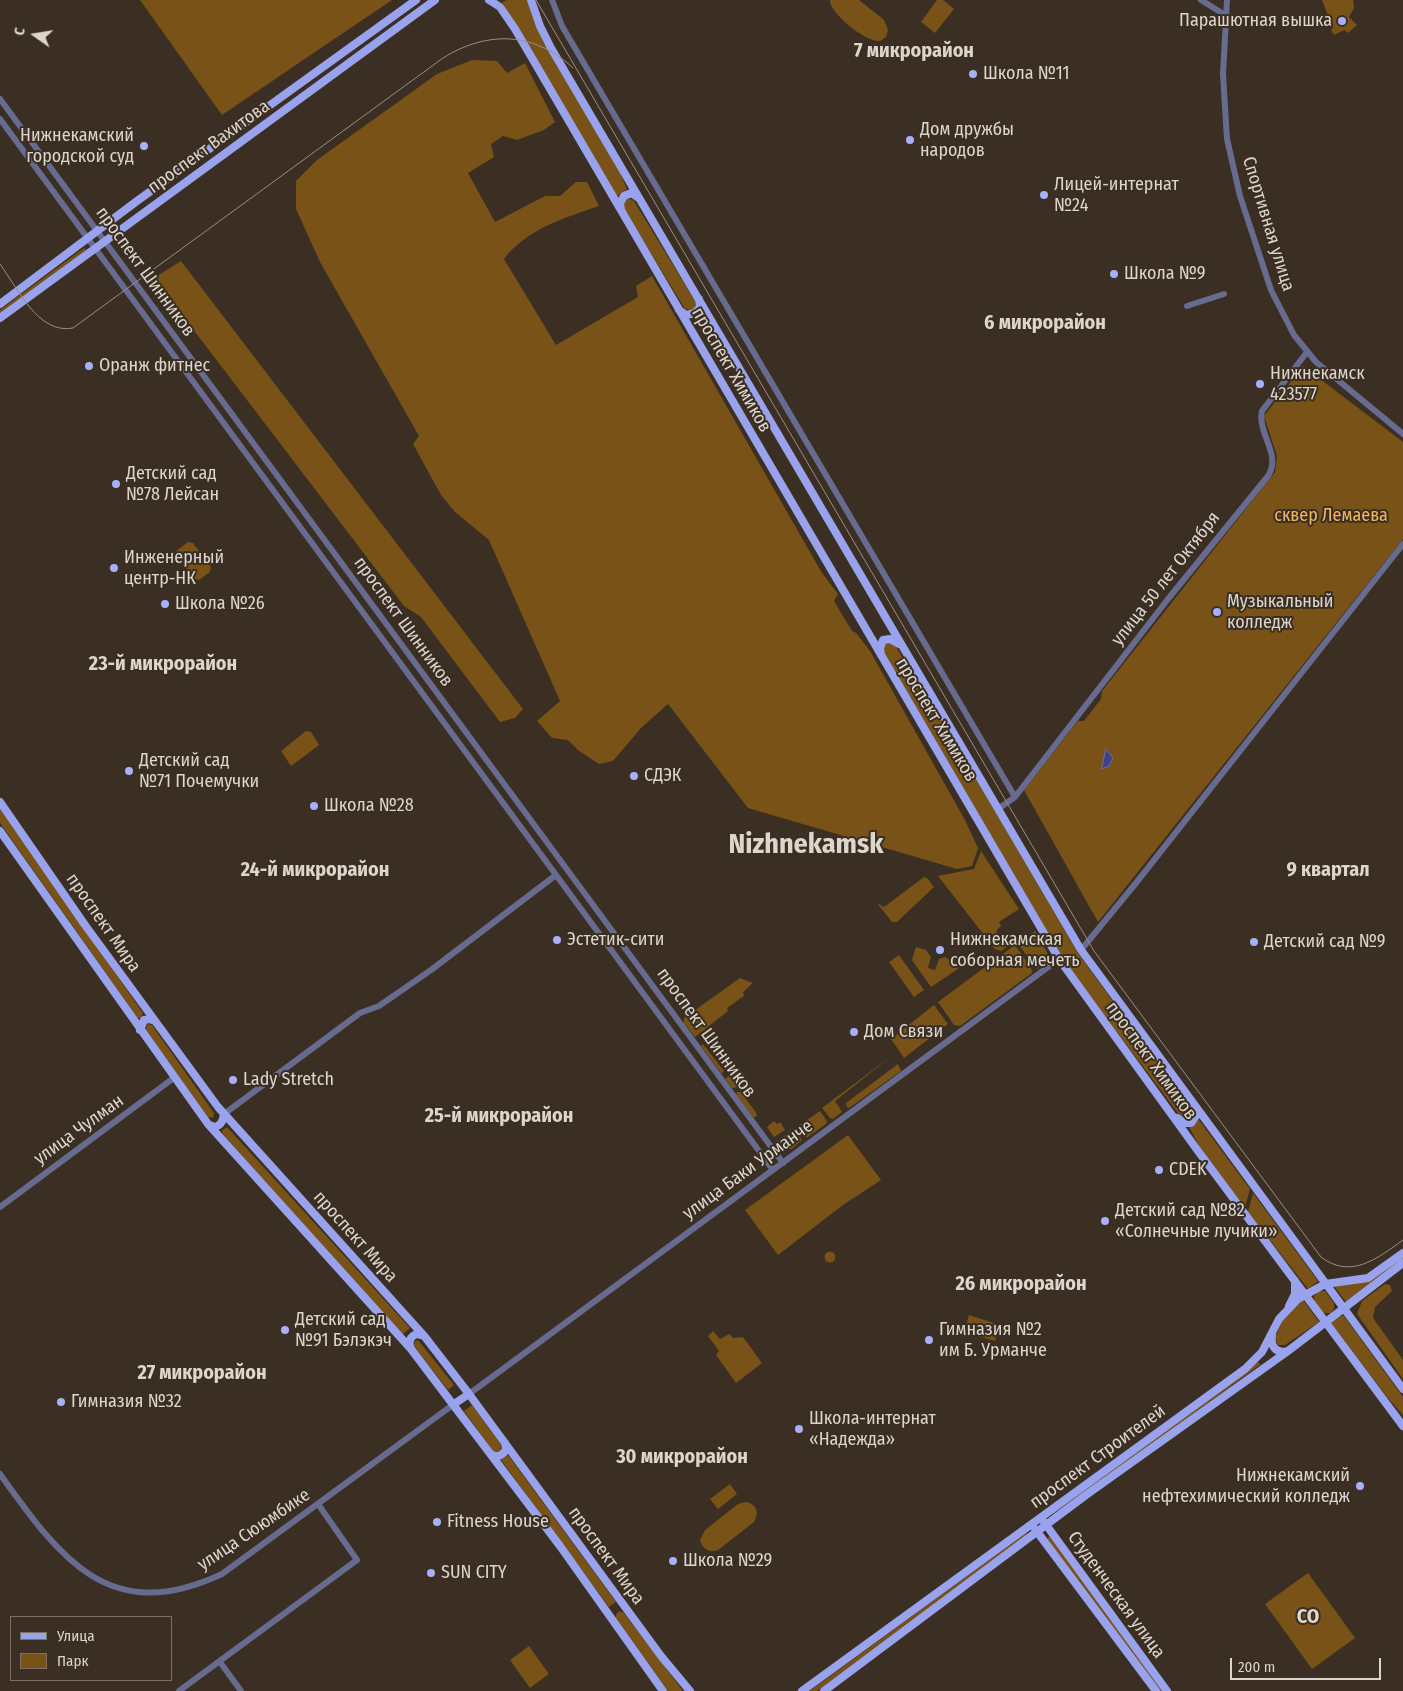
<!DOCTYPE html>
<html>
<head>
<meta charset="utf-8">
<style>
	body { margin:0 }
	#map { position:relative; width:1403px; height:1691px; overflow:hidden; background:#3a2f22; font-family:"Fira Sans Condensed",sans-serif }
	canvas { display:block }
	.legend { position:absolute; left:10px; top:1616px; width:162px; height:65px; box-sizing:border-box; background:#3a2f22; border:1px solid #7b7266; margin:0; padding:6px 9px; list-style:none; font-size:15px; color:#ddd6cd }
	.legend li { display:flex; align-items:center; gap:10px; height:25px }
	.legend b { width:25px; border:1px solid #7b7266 }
	.north { position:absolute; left:10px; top:10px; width:50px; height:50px; -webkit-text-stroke:4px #3a2f22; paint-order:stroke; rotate:283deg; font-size:14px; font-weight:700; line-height:20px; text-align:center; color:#ddd6cd }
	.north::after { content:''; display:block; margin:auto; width:18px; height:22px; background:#ddd6cd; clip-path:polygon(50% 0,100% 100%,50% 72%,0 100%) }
	.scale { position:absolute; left:1230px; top:1658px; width:151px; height:22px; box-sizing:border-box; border:2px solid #ddd6cd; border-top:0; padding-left:6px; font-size:15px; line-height:18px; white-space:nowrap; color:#ddd6cd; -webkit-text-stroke:4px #3a2f22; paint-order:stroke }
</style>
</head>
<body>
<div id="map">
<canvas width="1403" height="1691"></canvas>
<ul class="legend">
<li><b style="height:6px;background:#99a2ec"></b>Улица</li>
<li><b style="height:14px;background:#795217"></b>Парк</li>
</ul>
<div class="north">С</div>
<div class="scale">200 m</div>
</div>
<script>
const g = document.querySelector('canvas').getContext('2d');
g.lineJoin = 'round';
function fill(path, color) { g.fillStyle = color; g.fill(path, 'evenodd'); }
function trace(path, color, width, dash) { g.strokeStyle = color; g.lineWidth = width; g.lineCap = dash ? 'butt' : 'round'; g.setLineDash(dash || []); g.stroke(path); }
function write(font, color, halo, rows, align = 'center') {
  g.font = font + ' "Fira Sans Condensed",sans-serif'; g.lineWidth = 4; g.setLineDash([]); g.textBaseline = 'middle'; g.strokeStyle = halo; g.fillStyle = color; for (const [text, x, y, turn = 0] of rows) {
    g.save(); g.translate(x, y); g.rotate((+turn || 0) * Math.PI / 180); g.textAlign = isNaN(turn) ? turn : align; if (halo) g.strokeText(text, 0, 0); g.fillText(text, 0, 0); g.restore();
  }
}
const green = new Path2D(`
	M140,0H392L222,115Z
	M507,0H527L543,41L618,169L627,189L616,197L502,2Z
	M830,0H859L884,20L888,30L886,37L880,41C867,43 829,13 830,0Z
	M937,0H943L954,9L935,33L921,22Z
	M1322,0H1353L1354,8L1349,17L1357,25L1348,33L1344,30L1334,35L1331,30L1333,28Z
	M472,60L497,61L507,73L525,63L555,122L544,130L517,140L503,136L491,144L494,157L468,173L495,222L545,196H560L576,182H587L599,206C564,218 527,229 504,259L556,345L638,297L636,286L652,276L822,573L838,594L834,601L852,631L856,633L870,651L965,820L978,848L972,866L957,869L748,808L668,704L641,728L613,761L599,764L578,750L568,740L552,738L537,721L560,701L489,540L455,512L441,495L413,444L419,436L320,262L296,209V181L317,160L437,74Z
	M628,198L634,201L695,301L696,306L693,310L685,309L623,207L622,203Z
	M84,248L86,250L0,314V310Z
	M181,261L523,709L515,718L500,722L421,617L404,606L154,278Z
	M1303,366L1403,442V539L1098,922L1024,790L1078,721H1084L1101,699L1102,691L1275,472L1277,456L1264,416Z
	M188,542L193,543L211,567L210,572L199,580L194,579L175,552Z
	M887,642L894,643L921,690L936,710L1077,952L1193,1111V1117L1187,1121L1181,1117L1068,967L883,651V645Z
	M306,731L311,732L319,745L291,766L281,751Z
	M0,809L143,1013L141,1019L137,1017L0,823Z
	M981,851L1019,909L999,922L1001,926L996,931L1008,946L1001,951L995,949L938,876L974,869Z
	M924,877L927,878L934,887L897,922H892L877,903L884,907Z
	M1035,931L1049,956L1037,969L1018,944Z
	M1015,945L1031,968L1032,973L960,1026L954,1025L938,1002Z
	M916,947L926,950L931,957L928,968L935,970L939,959L945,957L955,963L958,969L931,987L912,960Z
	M899,955L924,990L914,997L889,962Z
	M740,978L753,983L743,992L744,996L727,1008L728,1011L695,1037L684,1023V1018Z
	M934,1005L948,1024L904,1058L891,1039Z
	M147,1024L152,1025L214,1113L213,1118L208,1117L146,1030Z
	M703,1044L724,1071L722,1074L701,1046Z
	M893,1055L835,1101L842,1112L833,1119L830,1118L822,1108Z
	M898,1064L901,1071L849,1108L847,1107L846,1103Z
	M739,1068L747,1078L738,1087L732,1088L725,1079Z
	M737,1092H741L757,1114L756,1117H753L736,1094Z
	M820,1111L827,1121L826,1124L808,1137H804L797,1127Z
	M1199,1120L1250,1189L1245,1207L1201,1149L1189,1127Z
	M774,1121L777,1124L780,1122L785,1130L774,1137L767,1127Z
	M227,1127L410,1328L403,1334L342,1271L223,1134L222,1130Z
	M794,1129L802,1140L792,1149H780L773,1144Z
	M848,1135L881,1180L843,1205L778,1255L745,1210Z
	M1253,1193L1318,1281L1308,1289L1248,1212Z
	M824.5 1257a5.5 5.5 0 1 1 11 0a5.5 5.5 0 1 1-11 0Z
	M1403,1257V1260L1346,1302L1334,1286L1370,1281Z
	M1385,1284L1390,1285L1392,1291L1375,1307L1373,1318L1403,1360V1379L1357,1314L1362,1301Z
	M1319,1291H1325L1334,1303V1309L1331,1313H1322L1315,1303L1314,1296Z
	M1303,1300L1319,1322L1285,1345H1278L1275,1338L1282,1321Z
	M969,1315L1000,1325L995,1341L964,1332Z
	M1343,1315L1403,1397V1415L1387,1397L1331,1323Z
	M713,1331L720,1339L729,1334L733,1338L743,1337L762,1363L736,1383L716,1355L719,1351L708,1336Z
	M418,1340L454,1385L448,1390L414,1346L415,1341Z
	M1257,1362L1261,1364L1054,1516L1053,1514Z
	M472,1405L501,1445L500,1452L493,1451L464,1411Z
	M508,1455L616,1602L609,1607L501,1460Z
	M730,1484L737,1494L718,1509L710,1499Z
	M745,1502C756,1503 760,1512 754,1522L718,1550C709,1553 702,1549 700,1540L705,1530L738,1504Z
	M1026,1533L1028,1536L817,1691H810Z
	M1048,1537H1051L1163,1691H1158L1047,1540Z
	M1308,1573L1355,1638L1312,1669L1265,1604Z
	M620,1611L624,1613L683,1691H668L616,1618V1614Z
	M529,1646L549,1674L530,1688L510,1660Z`);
const water = new Path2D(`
	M1106,749L1113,758L1109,766L1102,769Z`);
const minor = new Path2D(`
	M552,0L562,26L1015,797
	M1201,0L1225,15
	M1227,0L1223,74L1227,139L1240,196L1271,290L1294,335L1316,362L1403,434
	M0,99L783,1163
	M0,119L773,1170
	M1187,306L1224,294
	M998,809L1015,797L1168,599L1268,476C1282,454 1257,434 1262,411L1307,352
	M1081,950L1136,883L1403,544
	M224,1114L360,1013L379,1006L431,970L556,875
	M0,1207L175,1077
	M469,1394L1059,959
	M0,1474C60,1558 109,1627 222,1574L454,1404
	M220,1662L241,1691
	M179,1691L357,1560L318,1504`);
const major = new Path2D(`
	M489,0L500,7L515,29L1059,959L1198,1151L1403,1426
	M531,0L540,26L551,48L1081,950L1403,1389
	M621,210L620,203L624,196L631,193L637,197
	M0,304L137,201L416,0
	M679,310L686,315L695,313L700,307L699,299
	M0,318L435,0
	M881,655L880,648L883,640L890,639L899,644
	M0,802L85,925L218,1107L425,1337L469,1394L661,1656L690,1691
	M0,831L208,1124L411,1349L560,1546L663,1691
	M140,1030L144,1020L150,1019L155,1021
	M1177,1118L1185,1123H1191L1196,1116L1195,1106
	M208,1124C217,1131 223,1123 224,1114
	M1289,1306L1295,1294V1281
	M1272,1335C1270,1346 1276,1354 1287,1351
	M411,1349C408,1342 410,1336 417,1334L424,1336
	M454,1404L469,1394
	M491,1454C497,1458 503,1456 506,1449L505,1443
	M1044,1522L1167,1691
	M1035,1529L1156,1691
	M802,1691L1245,1369L1262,1352L1279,1319L1298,1299L1325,1284L1368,1278L1403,1253
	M824,1691L1086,1495L1288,1351L1403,1263`);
const tram = new Path2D(`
	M536,0L1094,951L1321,1257C1351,1280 1378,1258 1403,1240
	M0,264C17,287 38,335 73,328L443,58C488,30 535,32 573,68`);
const markers = [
	[1342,21,5,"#a7b0fc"],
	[973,74,5,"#a7b0fc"],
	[910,140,5,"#a7b0fc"],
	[144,146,5,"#a7b0fc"],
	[1044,195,5,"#a7b0fc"],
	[1114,274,5,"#a7b0fc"],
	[89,366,5,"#a7b0fc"],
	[1260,384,5,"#a7b0fc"],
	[116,484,5,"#a7b0fc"],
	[114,568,5,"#a7b0fc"],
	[165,604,5,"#a7b0fc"],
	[1217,612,5,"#a7b0fc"],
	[129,771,5,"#a7b0fc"],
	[634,776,5,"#a7b0fc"],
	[314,806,5,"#a7b0fc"],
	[557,940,5,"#a7b0fc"],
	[1254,942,5,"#a7b0fc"],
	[940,950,5,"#a7b0fc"],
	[854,1032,5,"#a7b0fc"],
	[233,1080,5,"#a7b0fc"],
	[1159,1170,5,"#a7b0fc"],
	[1105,1221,5,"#a7b0fc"],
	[285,1330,5,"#a7b0fc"],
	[929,1340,5,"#a7b0fc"],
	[61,1402,5,"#a7b0fc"],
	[799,1429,5,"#a7b0fc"],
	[1360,1486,5,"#a7b0fc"],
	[437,1522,5,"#a7b0fc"],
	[673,1561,5,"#a7b0fc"],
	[431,1573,5,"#a7b0fc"]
];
const poiNames = [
	["Парашютная вышка",1332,21,"right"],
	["Школа №11",983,74],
	["Дом дружбы",920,130],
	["народов",920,151],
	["Нижнекамский",134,136,"right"],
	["городской суд",134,157,"right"],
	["Лицей-интернат",1054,185],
	["№24",1054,206],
	["Школа №9",1124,274],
	["Оранж фитнес",99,366],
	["Нижнекамск",1270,374],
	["423577",1270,395],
	["Детский сад",126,474],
	["№78 Лейсан",126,495],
	["Инженерный",124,558],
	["центр-НК",124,579],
	["Музыкальный",1227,602],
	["колледж",1227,623],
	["Школа №26",175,604],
	["Детский сад",139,761],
	["№71 Почемучки",139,782],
	["СДЭК",644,776],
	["Школа №28",324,806],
	["Эстетик-сити",567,940],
	["Нижнекамская",950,940],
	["соборная мечеть",950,961],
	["Детский сад №9",1264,942],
	["Дом Связи",864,1032],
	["Lady Stretch",243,1080],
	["CDEK",1169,1170],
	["Детский сад №82",1115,1211],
	["«Солнечные лучики»",1115,1232],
	["Детский сад",295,1320],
	["№91 Бэлэкэч",295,1341],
	["Гимназия №2",939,1330],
	["им Б. Урманче",939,1351],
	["Гимназия №32",71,1402],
	["Школа-интернат",809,1419],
	["«Надежда»",809,1440],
	["Нижнекамский",1350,1476,"right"],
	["нефтехимический колледж",1350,1497,"right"],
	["Fitness House",447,1522],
	["Школа №29",683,1561],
	["SUN CITY",441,1573]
];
const streetNames = [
	["проспект Вахитова",209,147,-36],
	["Спортивная улица",1268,224,73],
	["проспект Шинников",145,272,54],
	["проспект Химиков",731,370,60],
	["улица 50 лет Октября",1166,579,-52],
	["проспект Шинников",403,622,54],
	["проспект Химиков",936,720,59],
	["проспект Мира",103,923,55],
	["проспект Шинников",706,1033,54],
	["проспект Химиков",1151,1061,54],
	["улица Чулман",79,1130,-36],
	["улица Баки Урманче",748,1170,-36],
	["проспект Мира",355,1237,48],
	["проспект Строителей",1098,1457,-36],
	["улица Сююмбике",254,1530,-34],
	["проспект Мира",606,1556,54],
	["Студенческая улица",1116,1595,54]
];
const parkNames = [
	["сквер Лемаева",1331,516]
];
const quarterNames = [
	["7 микрорайон",914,51],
	["6 микрорайон",1045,323],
	["23-й микрорайон",163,664],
	["24-й микрорайон",315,870],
	["9 квартал",1328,870],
	["25-й микрорайон",499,1116],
	["26 микрорайон",1021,1284],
	["27 микрорайон",202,1373],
	["30 микрорайон",682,1457],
	["СО",1308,1617]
];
const townNames = [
	["Nizhnekamsk",806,845]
];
fill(green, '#795217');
fill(water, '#3e408e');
trace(water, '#6e6da1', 1);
trace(minor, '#666b8f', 6);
trace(major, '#99a2ec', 8);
trace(tram, '#988f84', 1);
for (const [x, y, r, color] of markers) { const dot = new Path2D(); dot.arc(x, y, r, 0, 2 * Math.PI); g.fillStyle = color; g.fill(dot); trace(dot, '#3a2f22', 2); }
write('18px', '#ddd6cd', '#3a2f22', poiNames, 'left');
write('18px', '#ddd6cd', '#3a2f22', streetNames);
write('18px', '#f5b662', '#3a2f22', parkNames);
write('bold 20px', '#ddd6cd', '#3a2f22', quarterNames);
write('bold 28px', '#ddd6cd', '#3a2f22', townNames);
</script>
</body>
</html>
